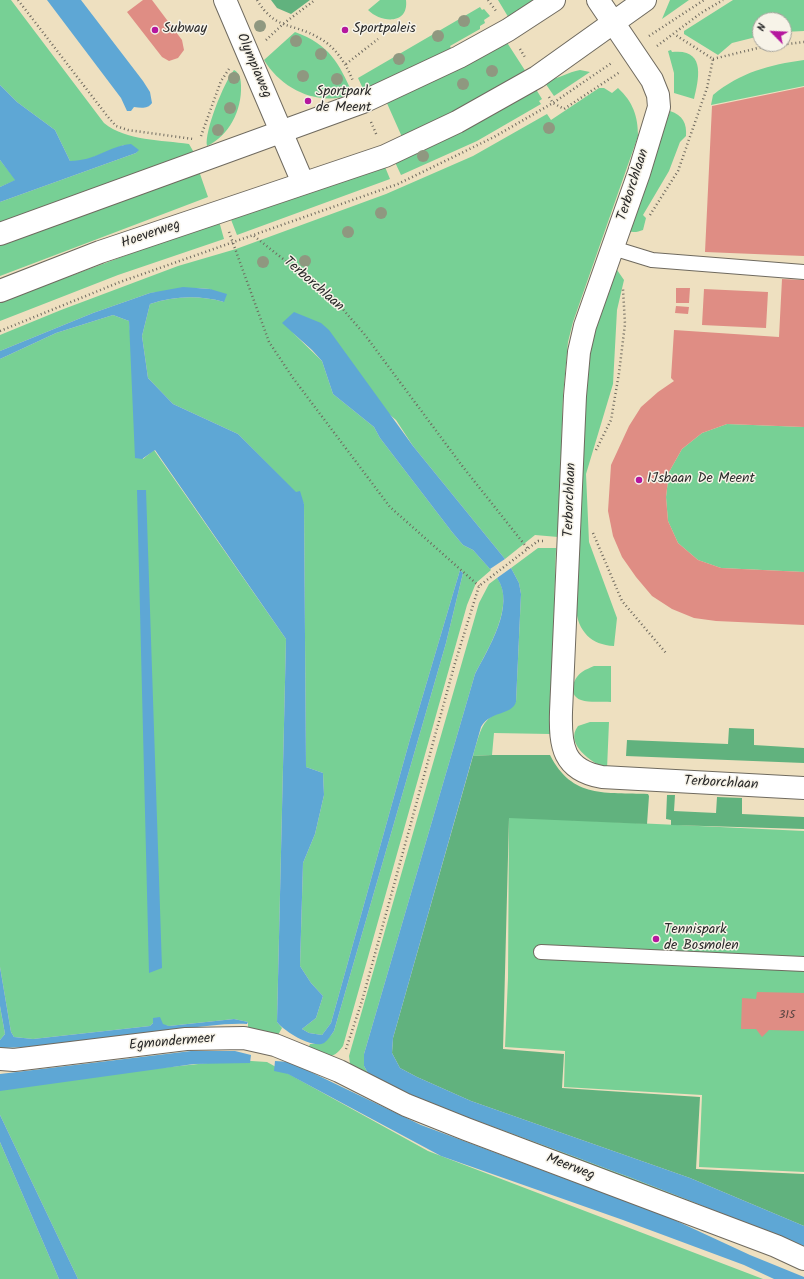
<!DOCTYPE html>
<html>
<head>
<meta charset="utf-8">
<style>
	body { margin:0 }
	#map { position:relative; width:804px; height:1279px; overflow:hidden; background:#eee0c0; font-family:Kalam,sans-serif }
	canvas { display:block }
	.north { position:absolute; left:752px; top:12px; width:40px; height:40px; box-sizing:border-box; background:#f7f3e8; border:1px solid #a5a39c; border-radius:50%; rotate:294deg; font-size:11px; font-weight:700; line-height:16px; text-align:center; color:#2b2b2b }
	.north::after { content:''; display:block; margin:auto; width:14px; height:18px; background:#b5179e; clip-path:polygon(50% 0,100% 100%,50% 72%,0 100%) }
</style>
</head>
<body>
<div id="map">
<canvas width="804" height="1279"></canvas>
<div class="north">N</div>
</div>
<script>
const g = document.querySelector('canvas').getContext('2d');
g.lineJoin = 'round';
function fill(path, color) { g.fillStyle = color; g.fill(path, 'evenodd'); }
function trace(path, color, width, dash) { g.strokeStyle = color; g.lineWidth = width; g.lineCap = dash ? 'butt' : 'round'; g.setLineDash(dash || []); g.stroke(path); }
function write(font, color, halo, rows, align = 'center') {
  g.font = font + ' Kalam,sans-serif'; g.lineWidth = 3; g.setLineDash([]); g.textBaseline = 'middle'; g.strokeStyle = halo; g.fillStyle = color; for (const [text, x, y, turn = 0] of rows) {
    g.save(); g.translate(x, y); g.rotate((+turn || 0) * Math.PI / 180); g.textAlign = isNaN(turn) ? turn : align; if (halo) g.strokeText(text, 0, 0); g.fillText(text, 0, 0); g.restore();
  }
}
const green = new Path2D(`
	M0,0H11L104,123C126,141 162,140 189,144L196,156L0,228V202L136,153L138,150L124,145L84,161H70L55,130L17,102L0,85Z
	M380,0H406C409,25 381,23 368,10Z
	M498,0H540L510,20Z
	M670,0H689L662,19Z
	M733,0H804V31L784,32V20H760V36L732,43L718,55L684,34V31Z
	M480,7L482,10L484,9L490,16L484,20L485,23L480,26V29L450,46L453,52L365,93L358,78Z
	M295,32C330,45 338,62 353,94C319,107 282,90 264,60Z
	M506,41L526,72L466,107L402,137L386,101Z
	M671,50L672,52C706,48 699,78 694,99L674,93V73L668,51Z
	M804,60V86L711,105L713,95C741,72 769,65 804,60Z
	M234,70C240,73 241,80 241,86C242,110 229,136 207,146C204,132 224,82 234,70Z
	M580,70L590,72L554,96L543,80C555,81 568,72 580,70Z
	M534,86L542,99L539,101L541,104L477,141L401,175L393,158Z
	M599,88H604L612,93L618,88C633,102 638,116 638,136L573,322L568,342L563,396L558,537L535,535L505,559L413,446L396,420L292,332L322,361L333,394L374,427L380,438L452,532L463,545L473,550L491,570L476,583L467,605L343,1046C332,1062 323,1056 308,1049L310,1044C320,1045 329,1039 334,1031L446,643L463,573L460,570L410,739L331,1023L322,1035L309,1033L302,1029L316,1018L323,996L311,983L300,966L303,863L315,834L324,795L323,773L306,767L304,504L296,493L238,434L173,404L148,378L142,336L150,304C174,296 199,295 224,302L210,289L197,288L150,293L93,313L0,351V335L61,310L178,266L236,249L386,194L473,156L547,114L551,120Z
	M670,111C683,115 687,124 686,136L680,142L669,171L643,215L646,218L643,230C638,232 633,233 628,231Z
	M0,160L16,180L0,187Z
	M383,162L390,179L237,235L230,217Z
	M199,171L208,197L0,276V245Z
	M219,221L224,239L118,275L0,321V302Z
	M615,267L624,280L617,310L613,384L586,474L589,542L617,618L614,646C591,645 578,631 576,609L588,354Z
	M113,315L129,321L143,459L154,450L286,639L277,1022L282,1028L278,1035L248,1029V1022L234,1019L169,1026L153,1023L150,1026L33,1039L14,1037L11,1032L0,967V359L56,333Z
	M727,424L804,427V572L721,568L698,560L678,543L668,521L666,497L669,472L682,449L702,433Z
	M538,548H556L550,734L494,733L492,755L473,756C484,718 482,721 516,702L521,594L519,583L511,568Z
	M497,578C516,604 488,649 475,674L364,1054V1066L369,1075L404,1094C538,1144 674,1190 804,1249V1255L765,1238L700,1213L442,1117L392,1093L355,1073L350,1064L349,1056L479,603L489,584Z
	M594,666H611V702C602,701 590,703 581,700C567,695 573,678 582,672C586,669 590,668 594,666Z
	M590,722H609L607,769C592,763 564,744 578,726Z
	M509,817L804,831V1172L699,1167L702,1095L564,1087L565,1051L505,1047L508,978Z
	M0,1006L5,1034L0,1040Z
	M236,1060L267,1062L428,1151L763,1279H78L0,1115V1085Z
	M0,1142L59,1279H0Z`);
const forest = new Path2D(`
	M271,0H310L291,14L277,8Z
	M729,728L754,729V745L804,748V763L626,756L627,740L728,744Z
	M492,755H550C572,799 606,792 648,794L649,796L647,824L509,818L503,1049L564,1054L562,1088L700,1097L696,1169L804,1174V1226L690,1178L471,1101L417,1077L400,1068L392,1053L393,1038L473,756Z
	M667,795H675L674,811L716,813L717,797L742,798V814L804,817V829L671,825V820L666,819Z`);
const water = new Path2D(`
	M47,0H81L143,81L150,92L152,103C148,109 141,108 134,107L131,111H127L121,98Z
	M0,85L17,102L55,130L70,161C95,161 109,146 131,144L139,150L136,153L0,202V187L15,180L0,160Z
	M183,287L210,289L227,294L224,302C199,295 174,296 150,304L142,336L148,378L173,404L238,434L296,492L300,491L304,504L306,767L323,773L324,795L315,834L303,863L300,966L311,983L323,996L316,1018L302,1029L309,1033L322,1035L331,1023L410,739L460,570L463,573L446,643L334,1031C331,1035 328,1040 324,1043C312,1049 284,1031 277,1022L286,639L155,450L142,459L135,458L129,321L113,315L56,333L0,359V351L93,313L150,293Z
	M294,312L321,323L329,330L413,446L505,559L490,569L473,550L463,545L452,532L380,438L374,427L333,394L322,361L312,350L282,323Z
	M137,490H146L162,968L149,973Z
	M511,568L519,583L521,594L516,702C511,716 491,710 481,727L393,1038L392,1053L400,1068L417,1077L471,1101L690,1178L804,1226V1249C674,1190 538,1144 404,1094L369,1075L364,1066V1054L475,674C488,649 516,605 497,578Z
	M0,967L11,1032L14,1037L33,1039L150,1026L153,1023V1018L160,1017L163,1024L169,1026L234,1019L248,1022L247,1024C224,1023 202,1027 180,1029C120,1035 60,1047 0,1048V1040L5,1034L0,1006Z
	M191,1051H235L251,1055L250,1063L194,1064L0,1091V1074Z
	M275,1061L290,1062L421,1125L668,1217L750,1255L804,1277V1279H774L744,1265L623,1220L441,1156L288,1074L274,1071Z
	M0,1115L78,1279H59L0,1142Z`);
const building = new Path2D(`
	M143,0H152L182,40L184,50L178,58L169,61L162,57L127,12Z
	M804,87V256L705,252L712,106Z
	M782,279L804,280V427L727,424L702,433L682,449L669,472L666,497L668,521L678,543L698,560L721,568L804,572V625L716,621L694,618L672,609L652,596L636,577L622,557L613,536L608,511L611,465L629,426L641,407L658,392L674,381L671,378L674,330L779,337Z
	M676,288H690L689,303H676Z
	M704,289L768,292L766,328L702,325Z
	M676,306L689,307L688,314L675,313Z
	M757,992L804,993V1031L769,1030L762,1037L756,1029H741L742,998L756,999Z`);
const path = new Path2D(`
	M18,0L108,117L116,126L128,130L193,139
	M257,0C276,31 292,22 319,38C336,47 346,64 353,81
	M488,0L496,11
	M649,36L704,0
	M266,40L283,24L315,0
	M657,46L701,13L723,0
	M520,49L526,59
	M713,59L762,47L804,42
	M346,64L378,39
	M549,97L553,103L564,109L620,72
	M371,122L377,136
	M201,136L221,81L229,69
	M650,215L678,171L707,88L713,59L674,34
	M229,232L269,342L293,378L390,507L479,586
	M254,236L335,300L365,335L463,467L528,549
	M0,331L120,282L398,184L494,137L553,103L613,62
	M596,450L611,420L619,373L625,324L623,289
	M593,533L622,601L666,653
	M346,1049L362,1001L455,663L479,586L538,541H546`);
const service = new Path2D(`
	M613,248L652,260L804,272
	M541,952L804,964`);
const minor = new Path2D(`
	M225,0L303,183
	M598,0L652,80L658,95L659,107L639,173L585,326L579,352L575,396L561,712C560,746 563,770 602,777L804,788
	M0,1059L14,1060L186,1039L244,1038L275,1045L339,1071L406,1105L466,1129L776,1246L804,1259`);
const secondary = new Path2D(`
	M0,234L363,102L459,57L508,30L554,0
	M0,291L100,252L385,156L457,122L537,77L645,0`);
const trees = [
	[464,21],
	[260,26],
	[438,36],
	[296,41],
	[321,54],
	[399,59],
	[492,71],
	[303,76],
	[234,78],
	[337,79],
	[463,84],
	[230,108],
	[549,128],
	[218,130],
	[423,156],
	[381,213],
	[348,232],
	[305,261],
	[263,262]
];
const markers = [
	[155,30,4,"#b5179e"],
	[345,30,4,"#b5179e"],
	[308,101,4,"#b5179e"],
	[639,480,4,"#b5179e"],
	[656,939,4,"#b5179e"]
];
const numberNames = [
	["315",787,1016]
];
const poiNames = [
	["Subway",163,30],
	["Sportpaleis",353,30],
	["Sportpark",316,93],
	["de Meent",316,109],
	["IJsbaan De Meent",647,480],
	["Tennispark",664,931],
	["de Bosmolen",664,947]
];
const streetNames = [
	["Olympiaweg",253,66,67],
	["Terborchlaan",634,185,-72],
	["Hoeverweg",151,235,-19],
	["Terborchlaan",313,285,41],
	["Terborchlaan",571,500,-88],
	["Terborchlaan",721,784,3],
	["Egmondermeer",172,1043,-5],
	["Meerweg",570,1168,21]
];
fill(green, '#77d095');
fill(forest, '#61b27e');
fill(water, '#5ea7d5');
fill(building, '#df8d84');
trace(service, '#6f6a5f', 16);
trace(minor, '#6f6a5f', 24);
trace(secondary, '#6f6a5f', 24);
trace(path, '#6f6a5f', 2.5, [1, 3]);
trace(service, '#fff', 14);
trace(minor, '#fff', 22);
trace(secondary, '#fff', 22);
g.fillStyle = '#8f9880';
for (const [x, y] of trees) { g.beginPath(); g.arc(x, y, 6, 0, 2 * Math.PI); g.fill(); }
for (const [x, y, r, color] of markers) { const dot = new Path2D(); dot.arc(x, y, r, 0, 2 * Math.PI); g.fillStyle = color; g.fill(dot); trace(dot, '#f7f3e8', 1.5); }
write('12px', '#584441', null, numberNames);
write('14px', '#2b2b2b', '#f7f3e8', poiNames, 'left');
write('14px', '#2b2b2b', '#f7f3e8', streetNames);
</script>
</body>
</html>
